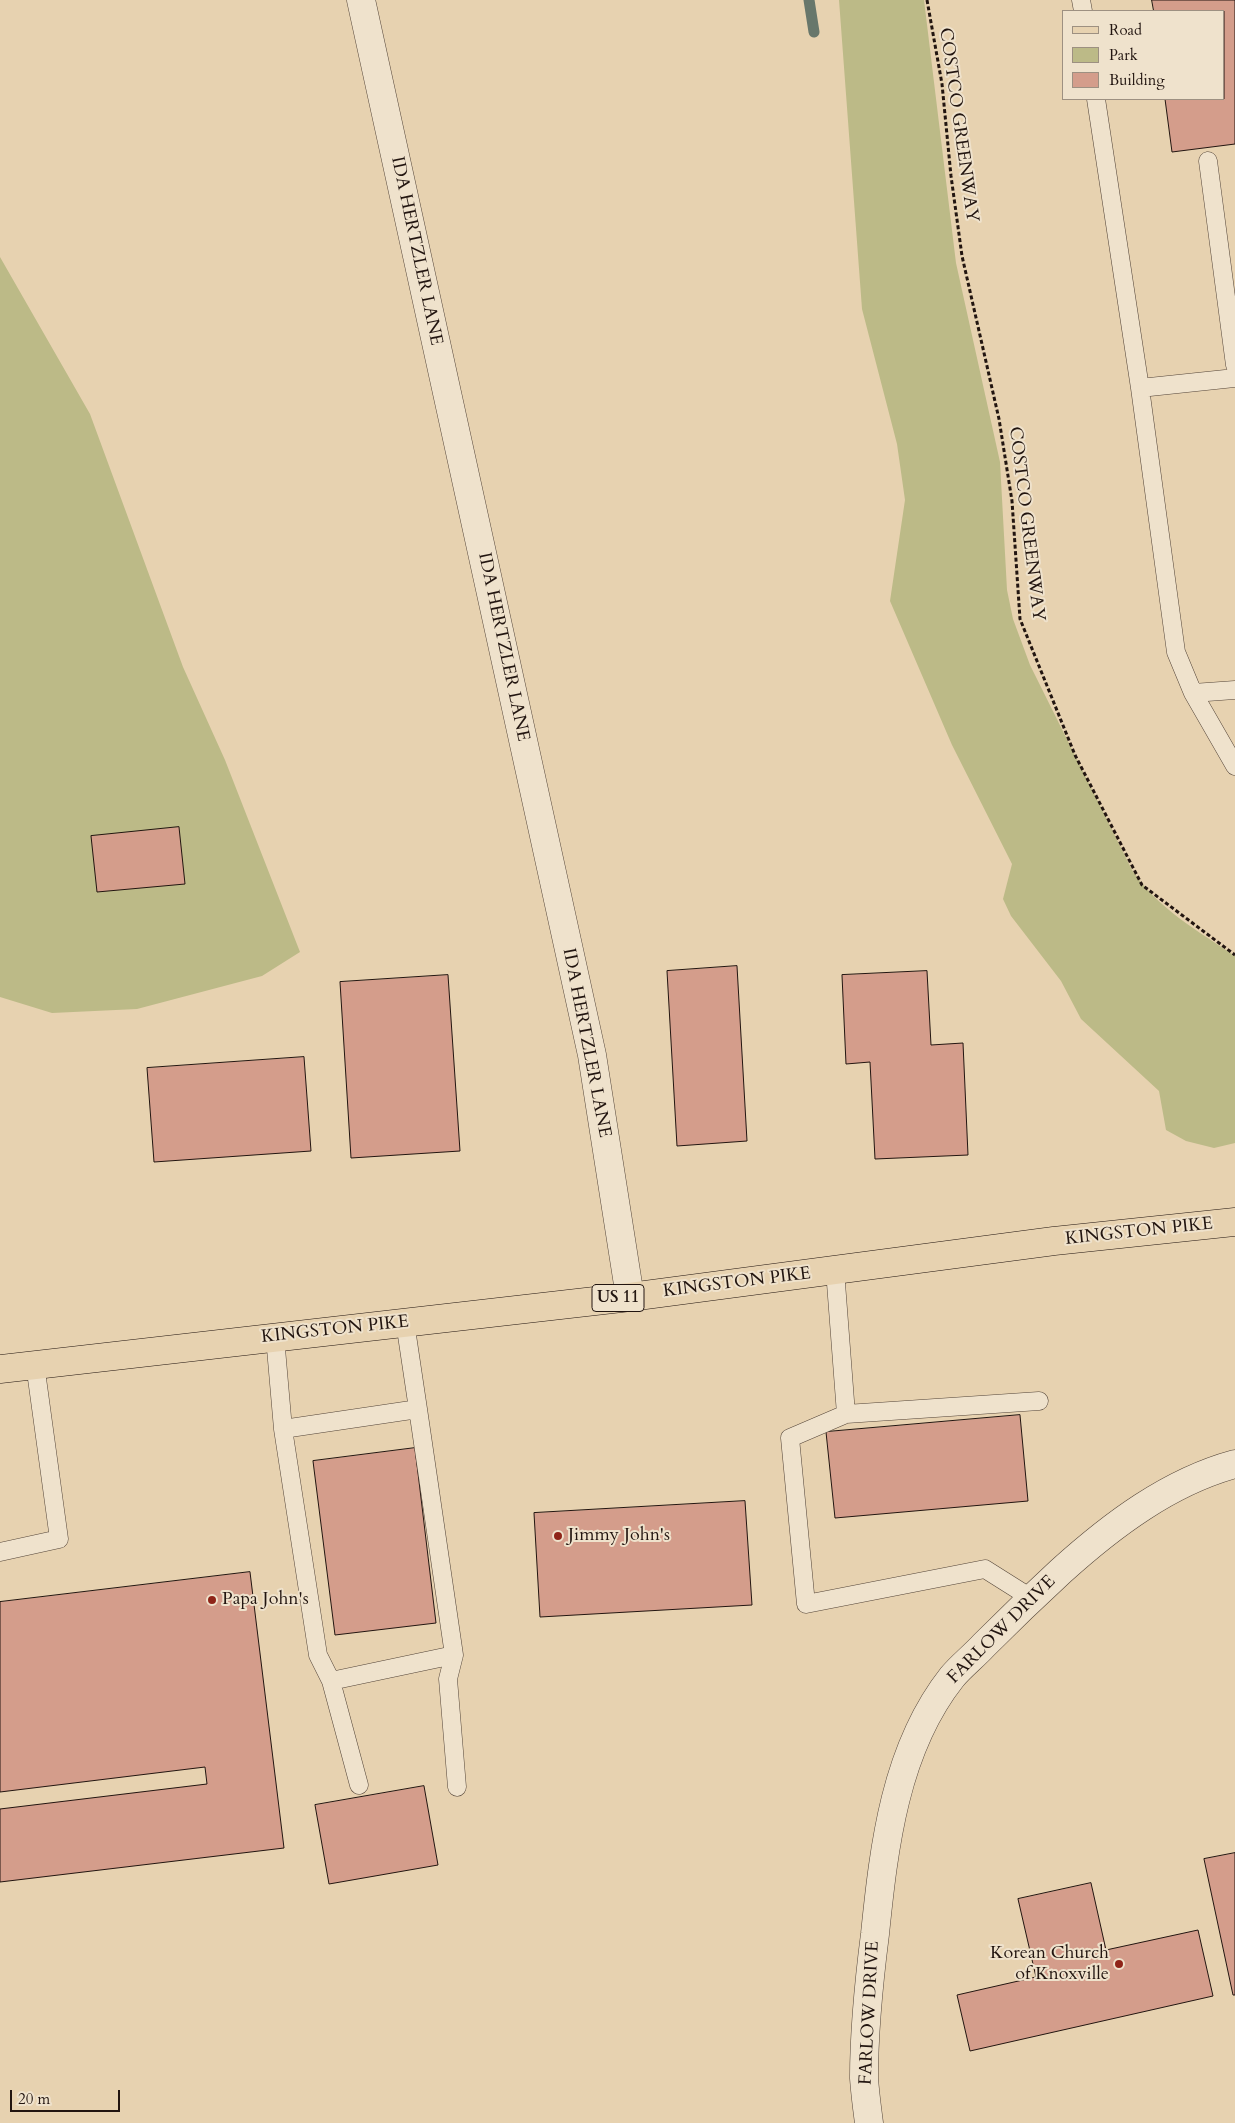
<!DOCTYPE html>
<html>
<head>
<meta charset="utf-8">
<style>
	body { margin:0 }
	#map { position:relative; width:1235px; height:2123px; overflow:hidden; background:#e7d2b0; font-family:Cardo,serif }
	canvas { display:block }
	.legend { position:absolute; left:1062px; top:10px; width:162px; height:90px; box-sizing:border-box; background:#efe2cc; border:1px solid #9d9081; margin:0; padding:6px 9px; list-style:none; font-size:15px; color:#221510 }
	.legend li { display:flex; align-items:center; gap:10px; height:25px }
	.legend b { width:25px; border:1px solid #9d9081 }
	.scale { position:absolute; left:10px; top:2090px; width:110px; height:22px; box-sizing:border-box; border:2px solid #221510; border-top:0; padding-left:6px; font-size:15px; line-height:18px; white-space:nowrap; color:#221510; -webkit-text-stroke:4px #efe2cc; paint-order:stroke }
</style>
</head>
<body>
<div id="map">
<canvas width="1235" height="2123"></canvas>
<ul class="legend">
<li><b style="height:6px;background:#e7d2b0"></b>Road</li>
<li><b style="height:14px;background:#bcba87"></b>Park</li>
<li><b style="height:14px;background:#d49d8b"></b>Building</li>
</ul>
<div class="scale">20 m</div>
</div>
<script>
const g = document.querySelector('canvas').getContext('2d');
g.lineJoin = 'round';
function fill(path, color) { g.fillStyle = color; g.fill(path, 'evenodd'); }
function trace(path, color, width, dash) { g.strokeStyle = color; g.lineWidth = width; g.lineCap = dash ? 'butt' : 'round'; g.setLineDash(dash || []); g.stroke(path); }
function write(font, color, halo, rows, align = 'center') {
  g.font = font + ' Cardo,serif'; g.lineWidth = 4; g.setLineDash([]); g.textBaseline = 'middle'; g.strokeStyle = halo; g.fillStyle = color; for (const [text, x, y, turn = 0] of rows) {
    g.save(); g.translate(x, y); g.rotate((+turn || 0) * Math.PI / 180); g.textAlign = isNaN(turn) ? turn : align; if (halo) g.strokeText(text, 0, 0); g.fillText(text, 0, 0); g.restore();
  }
}
const green = new Path2D(`
	M839,0H924L956,263L1000,462L1007,590L1013,619L1030,665L1132,870C1157,908 1198,931 1235,956V1143L1214,1148L1186,1141L1166,1130L1159,1091L1081,1019L1061,981L1011,916L1003,899L1012,864L952,745L890,601L905,500L897,444L862,309Z
	M0,257L90,414L183,667L225,760L300,952L262,976L137,1009L52,1013L0,997Z`);
const stream = new Path2D(`
	M809,0L814,32`);
const building = new Path2D(`
	M1152,0H1235V144L1172,152L1165,99H1224V11H1154Z
	M179,827L185,884L97,892L91,836Z
	M737,966L747,1141L677,1146L667,971Z
	M927,971L931,1045L963,1043L968,1155L875,1159L870,1062L846,1064L842,975Z
	M448,975L460,1151L351,1158L340,982Z
	M304,1057L311,1151L154,1162L147,1068Z
	M1020,1415L1028,1501L835,1518L826,1432Z
	M415,1448L436,1623L335,1635L313,1461Z
	M745,1501L752,1605L540,1617L534,1513Z
	M250,1572L284,1848L0,1882V1809L207,1784L205,1767L0,1792V1602Z
	M424,1786L438,1865L329,1884L315,1805Z
	M1235,1853V1995H1233L1204,1859Z
	M1091,1883L1106,1950L1198,1930L1213,1996L970,2051L957,1995L1036,1977L1018,1899Z`);
const path = new Path2D(`
	M927,0L942,84L951,176L962,256L999,419L1012,501L1020,619L1075,755L1142,885L1235,955`);
const service = new Path2D(`
	M1081,0L1083,11
	M1096,99L1140,388L1176,652L1193,693
	M1208,161L1235,365
	M1140,388L1235,378
	M1235,690L1193,693L1235,766
	M835,1270L846,1414L1039,1401
	M405,1322L418,1409
	M275,1337L283,1429L318,1655L331,1681L359,1785
	M846,1414L790,1438L806,1604L985,1569L1031,1598
	M283,1429L418,1409L454,1655L331,1681
	M0,1552L59,1539L35,1364
	M454,1655L448,1679L457,1787`);
const minor = new Path2D(`
	M361,0L592,1055L630,1297
	M869,2123C867,2108 865,2093 864,2078C864,2030 869,1981 875,1934C884,1846 895,1749 952,1677C961,1666 974,1656 984,1645C1009,1620 1035,1595 1061,1571C1112,1525 1169,1482 1235,1464`);
const primary = new Path2D(`
	M0,1369L630,1297L1054,1241L1235,1222`);
const markers = [
	[558,1536,5,"#8f2418"],
	[212,1600,5,"#8f2418"],
	[1119,1964,5,"#8f2418"]
];
const shields = [
	[618,1298,52]
];
const shieldNames = [
	["US 11",618,1298]
];
const streetNames = [
	["COSTCO GREENWAY",958,125,82],
	["IDA HERTZLER LANE",416,251,78],
	["COSTCO GREENWAY",1026,524,83],
	["IDA HERTZLER LANE",503,647,78],
	["IDA HERTZLER LANE",586,1043,79],
	["KINGSTON PIKE",1139,1232,-6],
	["KINGSTON PIKE",737,1283,-7],
	["KINGSTON PIKE",335,1330,-6],
	["FARLOW DRIVE",1002,1630,-45],
	["FARLOW DRIVE",870,2013,-87]
];
const poiNames = [
	["Jimmy John's",568,1536],
	["Papa John's",222,1600],
	["Korean Church",1109,1954,"right"],
	["of Knoxville",1109,1975,"right"]
];
fill(green, '#bcba87');
trace(stream, '#68776b', 11);
fill(building, '#d49d8b');
trace(building, '#221510', 1);
trace(service, '#534438', 19);
trace(minor, '#534438', 29);
trace(primary, '#221510', 29);
trace(path, '#221510', 3, [4, 2.5]);
trace(service, '#efe2cc', 18);
trace(minor, '#efe2cc', 28);
trace(primary, '#e7d2b0', 28);
for (const [x, y, r, color] of markers) { const dot = new Path2D(); dot.arc(x, y, r, 0, 2 * Math.PI); g.fillStyle = color; g.fill(dot); trace(dot, '#efe2cc', 2); }
for (const [x, y, w] of shields) { const box = new Path2D(); box.roundRect(x - w / 2, y - 13.5, w, 27, 4); g.fillStyle = '#efe2cc'; g.fill(box); trace(box, '#221510', 1); }
write('bold 16px', '#221510', null, shieldNames);
write('18px', '#221510', '#efe2cc', streetNames);
write('18px', '#221510', '#efe2cc', poiNames, 'left');
</script>
</body>
</html>
